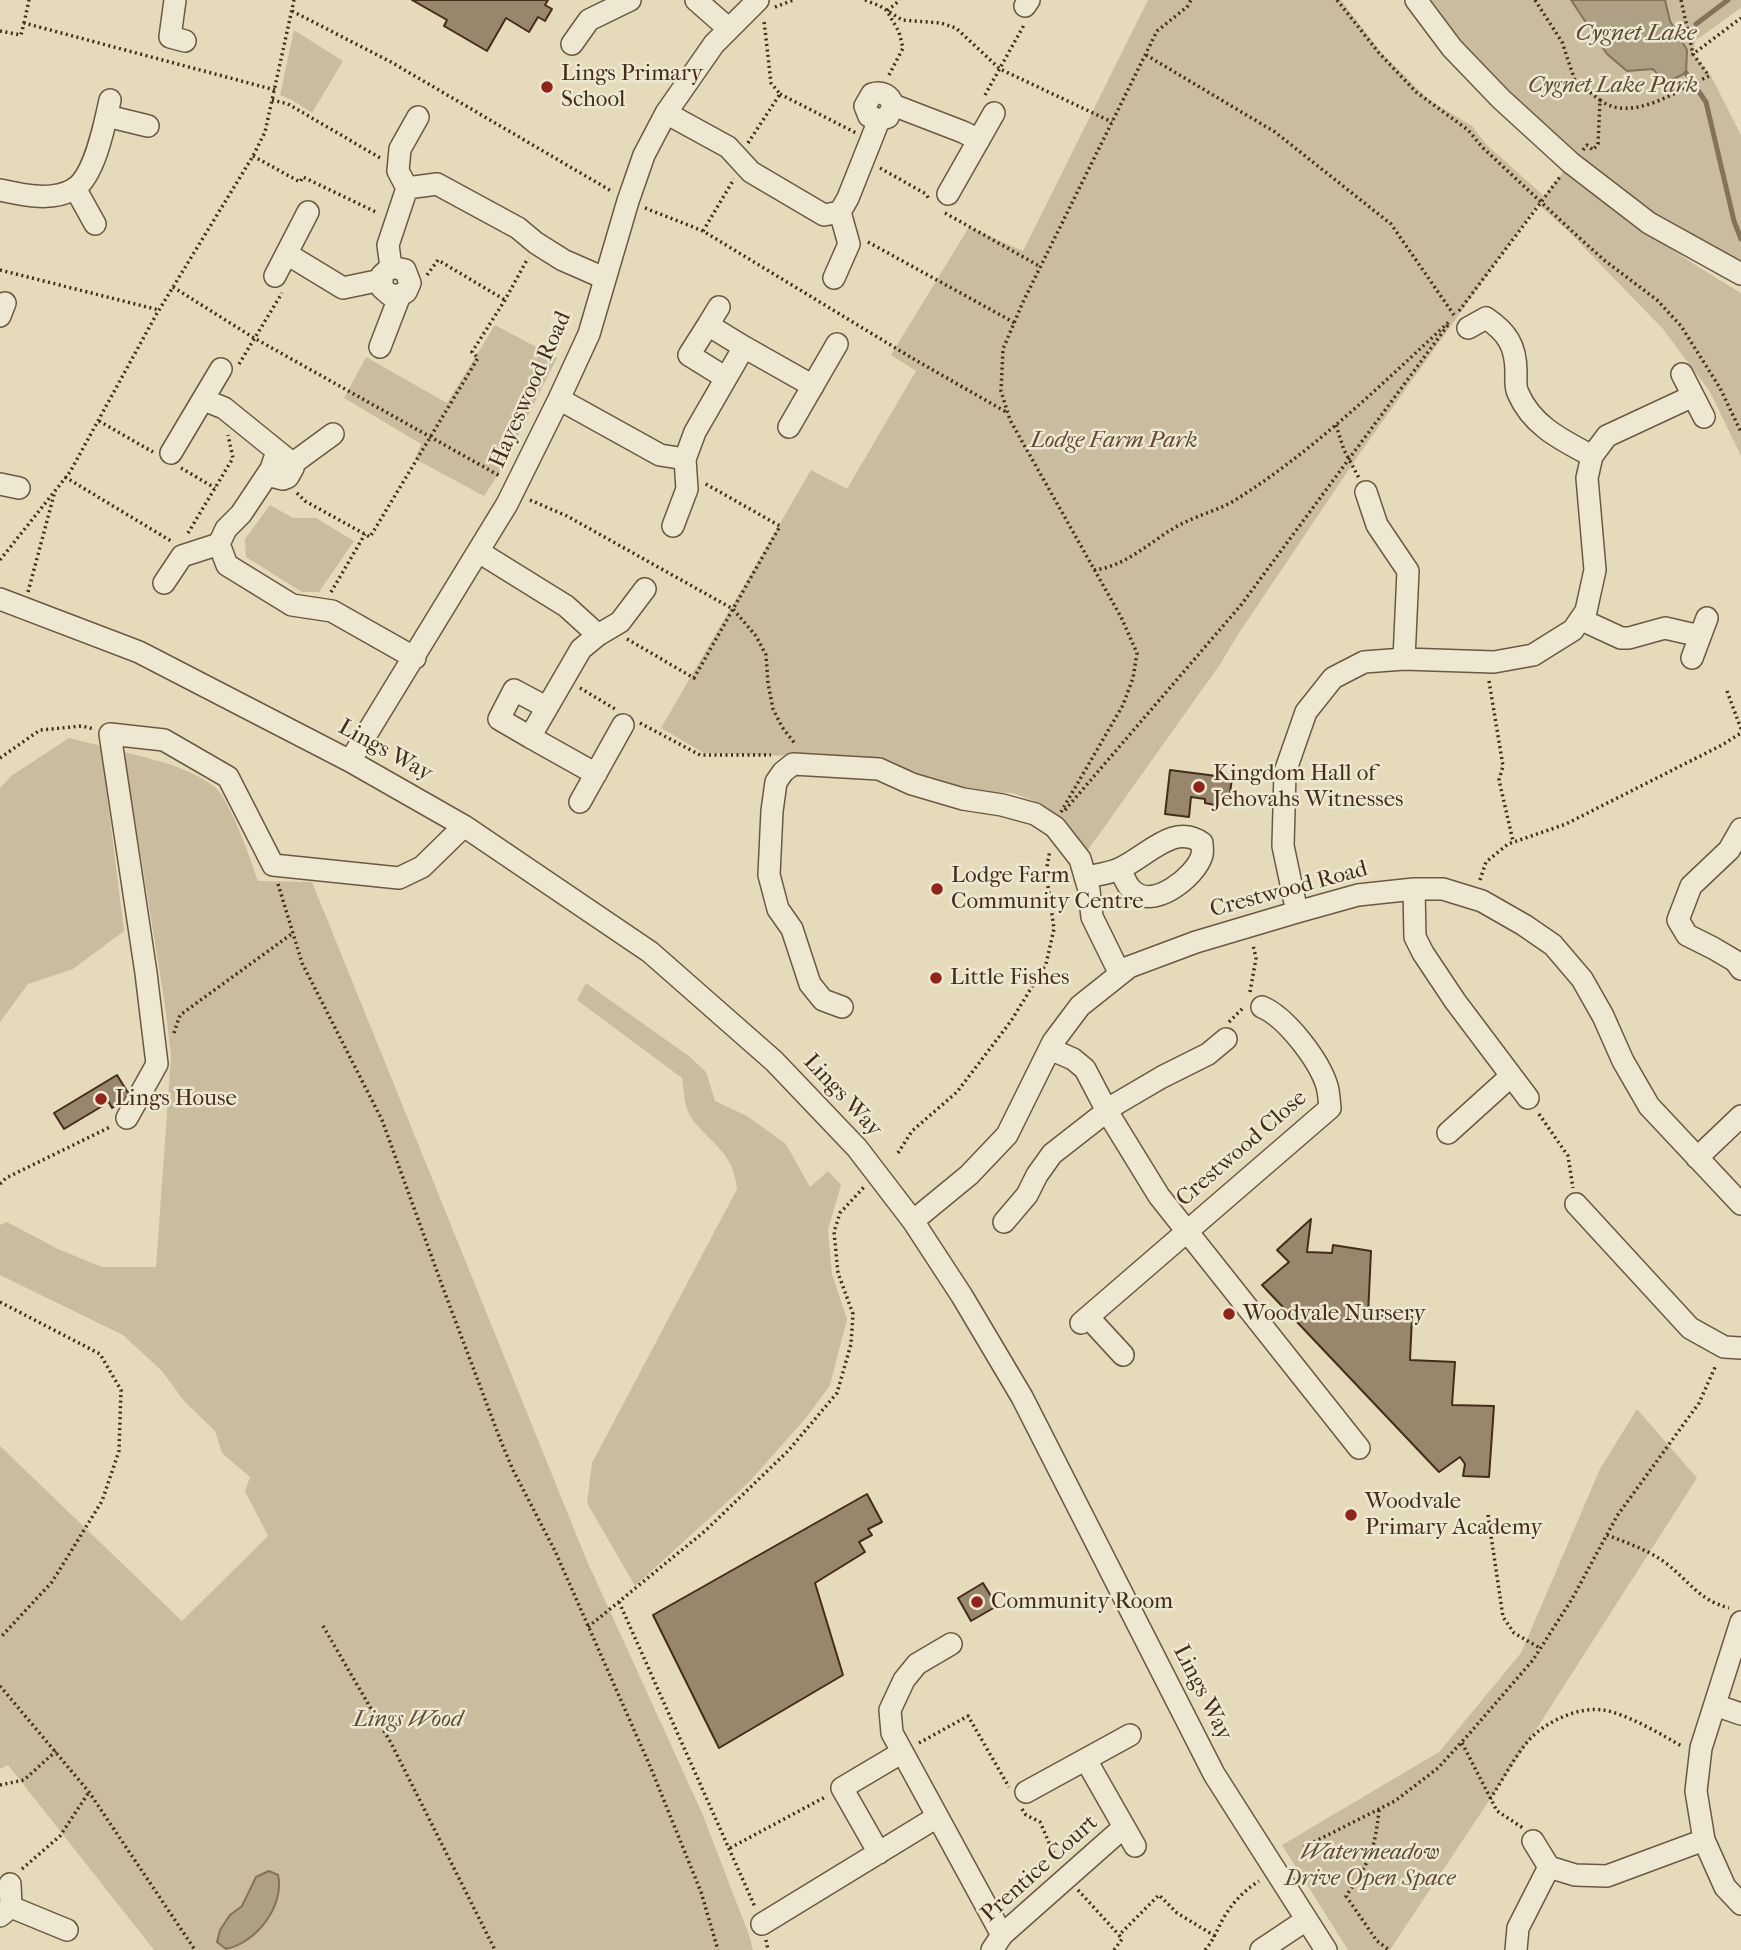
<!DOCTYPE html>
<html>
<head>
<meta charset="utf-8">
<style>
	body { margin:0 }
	canvas { display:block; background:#e5dbba }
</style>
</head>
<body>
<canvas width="1741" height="1950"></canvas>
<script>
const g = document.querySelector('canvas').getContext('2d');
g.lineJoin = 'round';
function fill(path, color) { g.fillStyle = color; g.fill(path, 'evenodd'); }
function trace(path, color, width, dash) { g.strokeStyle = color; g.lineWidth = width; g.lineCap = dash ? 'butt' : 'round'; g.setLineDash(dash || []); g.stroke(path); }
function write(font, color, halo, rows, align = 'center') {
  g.font = font + ' "IM FELL French Canon",serif'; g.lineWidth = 5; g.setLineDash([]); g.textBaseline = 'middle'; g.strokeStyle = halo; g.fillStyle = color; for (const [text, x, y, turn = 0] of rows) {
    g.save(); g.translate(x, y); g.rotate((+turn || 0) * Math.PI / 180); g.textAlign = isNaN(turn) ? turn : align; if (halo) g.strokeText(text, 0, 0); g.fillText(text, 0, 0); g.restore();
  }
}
const green = new Path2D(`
	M1148,0H1341L1381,52L1419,90L1431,101L1472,126L1486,144L1544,196L1565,170C1621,216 1679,256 1741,293V456L1710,392L1663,329L1568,231L1538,204L1360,453L1237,636L1221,663L1083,857L1059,816L1034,801L1013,793L974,792L917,777L884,759L704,753L661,728L811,470L847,489L916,371L891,355L969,227L1023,251Z
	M1416,0H1741V8L1695,41L1693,54L1710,74L1741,135V274L1571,163Z
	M294,30L343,61L312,113L292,100L280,95Z
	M495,325L557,358L499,473L484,496L415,459L421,444L344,398L366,357L447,403Z
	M270,505L293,518H316L354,541L319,592H302L246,557L245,539Z
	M69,738L101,746L124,931L73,969L28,984L0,1022V788L11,776Z
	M124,752C156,760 188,767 215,787C229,798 252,862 258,881L312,882L587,1561L702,1813L749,1935L753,1950H154L8,1765L0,1769V1446L182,1621L268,1536L245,1491L250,1477L222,1453L215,1431L184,1401L162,1371L123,1335L0,1275V1225L7,1222L58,1249L102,1267H156L171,1056L165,1005Z
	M586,983L690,1057L706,1072L715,1101L747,1116L786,1144L810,1187L828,1171L841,1185L828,1230L832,1274L847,1319L830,1385L806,1418L749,1482L635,1586L587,1503L592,1463L737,1189C733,1149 709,1144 690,1116C684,1106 684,1089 682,1078L577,1000Z
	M1637,1409L1697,1478L1530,1739L1390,1950H1348L1282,1845L1439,1752L1521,1653L1600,1469Z`);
const water = new Path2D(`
	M1571,0H1665L1670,21L1687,50L1686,73L1665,83L1653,69L1627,71L1607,54Z
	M269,1871L278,1875C285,1906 256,1943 226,1949L217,1942L220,1930L230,1915L242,1906L256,1877Z`);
const stream = new Path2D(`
	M1696,24L1728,0
	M1686,73L1706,102L1734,221L1741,239`);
const building = new Path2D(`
	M412,0H548L545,5L552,9L545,21L538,17L529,32L506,18L487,51L444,26L447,20Z
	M1170,770L1232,778L1229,800L1216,799L1215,805L1205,803V799L1191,797L1189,817L1165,814Z
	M117,1075L130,1096L112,1108L109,1102L64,1129L54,1113Z
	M1311,1219L1307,1252L1332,1253L1333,1245L1371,1251L1368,1315L1412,1317L1410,1360L1455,1362L1452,1405L1494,1406L1489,1477L1463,1476L1465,1464L1460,1457L1439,1472L1262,1285L1289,1262L1277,1250Z
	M867,1494L882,1522L868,1529L872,1535L859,1542L865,1552L815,1583L843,1675L719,1748L653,1615Z
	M983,1583L997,1606L971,1621L958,1598Z`);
const path = new Path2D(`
	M865,0L880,6L902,20L941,23L956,28L1000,69L1112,122
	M1337,0L1379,53L1416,92L1468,130L1482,147L1573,232L1604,260L1657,300L1681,326L1720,388L1741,432
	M1535,0L1562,42L1575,81L1600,100
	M1681,0L1693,54
	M775,7L793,0
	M292,11L391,62L613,192
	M24,23L29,0
	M0,31L21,35L24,23L275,90
	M1146,55L1275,132L1391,224L1454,315
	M889,75L903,48L899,32L887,11L900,0
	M780,94L856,133
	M985,95L1024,25
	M272,100L288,104L382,159
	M748,143L780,94L771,83L764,21
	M1583,150L1587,145L1593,150L1598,144L1600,100C1630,124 1679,90 1709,76L1693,54L1741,18
	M253,156L300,182L303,177L378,213
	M880,168L926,194L929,199
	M645,208L703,231L907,355L1006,412
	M945,213L1041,267
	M703,231L734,179
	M868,242L1015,323
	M0,270L159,310
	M427,275L438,260L505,300
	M173,287L254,338L500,476
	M1459,311L1560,177
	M239,364L282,293
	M99,421L153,452
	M1336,425L1344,450L1359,478
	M181,468L215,488
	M65,477L171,541
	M297,493L305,501L370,537L478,358L472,352L505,300L528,258
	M530,500L567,516L733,609L756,636L766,655L768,683L773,709L782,727L796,745
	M188,533L233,458L228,435
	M0,560L70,472L156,315L253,156L265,132L294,0
	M1094,570C1124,567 1149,543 1174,528C1194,516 1218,511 1237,499C1316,449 1383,383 1451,320
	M28,592L55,491
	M331,592L365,534
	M627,639L694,678L780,526L704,483
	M1489,681L1503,766L1499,780L1513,841
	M580,688L615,709
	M1727,691L1741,729
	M640,723L700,755H771
	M0,758L40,730L82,726L94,729
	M1065,810L1241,605L1448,325
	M1061,812L1123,705L1133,678L1137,653L1121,617L1010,420L1001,391L1003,349L1023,302L1157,31L1187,7L1191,0
	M1480,880L1486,862L1508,844L1566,824L1722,745L1741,733
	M278,884L302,963L382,1120L443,1288L500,1439L513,1470L555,1551L650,1766L701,1892L718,1950
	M1250,992L1256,958L1253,945
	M1229,1022L1243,1008
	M174,1033L180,1015L293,933
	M1539,1114L1568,1156L1573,1188
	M898,1153L912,1131L957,1092L1011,1021L1046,964L1054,929L1046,872L1050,850
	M0,1184L6,1178L110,1127
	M0,1302L100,1354L121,1390L119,1451L102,1501L52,1582L0,1638
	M1488,1515L1503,1617L1514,1633L1540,1648
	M1607,1535C1627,1543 1649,1550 1667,1564C1690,1582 1699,1600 1729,1608
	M619,1602L755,1907
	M323,1626L391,1743L495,1950
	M588,1627L705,1531L788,1451L837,1393L851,1344L853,1314L838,1273L834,1232L840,1213L864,1187
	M0,1686L89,1792L195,1950
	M919,1743L968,1716L1009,1787
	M1462,1743L1497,1811L1523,1828
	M0,1785L24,1780L56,1751
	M1490,1799C1503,1780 1514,1757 1529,1740C1545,1722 1579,1706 1603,1710C1625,1713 1663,1735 1683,1747
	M1022,1809L1026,1815L1040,1822L1057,1861
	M1379,1810C1375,1850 1369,1863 1346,1896L1377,1941L1389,1950
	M1304,1847L1395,1801L1438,1768L1469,1734L1533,1660L1572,1599L1617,1516L1699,1403L1716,1365
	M730,1848L827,1796
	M22,1869L60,1836L89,1792
	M1078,1890L1119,1935
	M766,1940L768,1950
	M1114,1950L1122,1939L1119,1935L1159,1895L1177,1913L1215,1936
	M1205,1950C1215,1939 1218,1926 1226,1914C1235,1900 1245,1890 1259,1881`);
const minor = new Path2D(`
	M175,0L170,37L185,41
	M696,0L729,29
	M1416,0L1452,48L1501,99L1571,163L1649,223L1741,274
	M1025,6L1029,0
	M572,44L589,20L630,0
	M893,105L888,117L879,120L869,116L865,106L872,94C882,91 890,95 893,105L963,132L979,140
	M666,113L728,147L751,172L824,215L840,212L848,198L879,120
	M107,116L148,126
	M75,188L95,224
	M407,188L437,184L518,228L536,243L563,260L604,278
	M0,190C23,195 52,202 74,189C95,176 105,123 110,100
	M948,194L994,113
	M287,254L343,288L381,280
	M391,267L388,245L407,188L398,171L400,149L418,117
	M275,276L308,212
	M834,278L849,244L840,212
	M0,316L5,303
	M708,325L719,307
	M1468,328L1486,318C1507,332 1516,346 1516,372C1516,379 1515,387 1518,393C1532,426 1562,440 1592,456
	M380,347L400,295L406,292L410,283L405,270L391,267L382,275V288L390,295H400
	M1682,374L1704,417
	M726,378L689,355L708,325L744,347
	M559,399L660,455L685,459L695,432L744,347L813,386
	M204,400L224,408L287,459
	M789,427L837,344
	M171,453L221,369
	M292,464L333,434
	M0,484L19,488
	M1366,492L1377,525L1408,571L1404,659
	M673,526L687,489L685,459
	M219,544L227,565L292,605L332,611L415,658
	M479,552L566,606L598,635L581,649L530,737L596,774
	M164,583L182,556L219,544L226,529L241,514L271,469L274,460L280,458L287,459L293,468L288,477L283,479L275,477L271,469
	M0,599L139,652L350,761L464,826L650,952L774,1061L857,1148L913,1221L962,1296L1022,1397L1214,1774L1326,1950
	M1582,620L1621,638H1629L1665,628L1700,636
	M598,635L620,622L645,589
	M1692,658L1707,618
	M530,737L499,719L514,690L546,707
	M350,761L507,504L559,399L589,334L628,201L644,155L666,113L714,44L758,0
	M580,802L623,725
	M1741,829L1729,850L1691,886L1678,920L1687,935L1713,948L1735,961L1741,969
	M1085,877C1098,875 1112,873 1123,867C1149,854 1175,823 1202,843C1202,847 1203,851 1202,855C1196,877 1151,912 1131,889C1126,884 1123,875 1120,869
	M1414,889L1415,937L1423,953L1455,1001L1528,1098
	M1297,912L1283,846L1285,772L1306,712L1333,678L1364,662L1404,659L1494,662L1533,655L1573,630L1586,611L1595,570L1587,478L1592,456L1607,436L1693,396
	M842,1007L823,1000L810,984L792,929L778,909L769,875L772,811L776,782L783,772L793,764L879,769L912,784L963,799L1002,805L1035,814L1055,827L1080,859L1089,890L1092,917L1120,974
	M1050,1049L1073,1059L1085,1069L1108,1113L1159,1196L1359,1448
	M127,1118L157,1064L146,973L110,734L164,740L228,777L273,865L399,878L422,867L464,826
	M1448,1133L1511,1076
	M1697,1158L1741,1116
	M1576,1204L1690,1328L1724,1347L1741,1348
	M913,1221L969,1175L1007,1135L1053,1042L1080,1006L1129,967L1196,942L1297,912L1358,895L1414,889H1443L1482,901L1524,925L1553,945L1582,979L1603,1016L1623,1061L1649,1106L1741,1204
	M1004,1222L1027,1195L1037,1175L1052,1154L1116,1104L1162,1077L1208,1054L1226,1039
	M1088,1317L1123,1355
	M1081,1323L1330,1108C1329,1100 1329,1093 1327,1086C1319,1060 1286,1017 1262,1007
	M1741,1622L1701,1748L1696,1791L1704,1840L1725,1887L1741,1904
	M951,1644L917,1664L904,1680L890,1710L892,1733L1002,1935
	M1715,1705L1741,1714
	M1086,1760L1135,1846
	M1026,1792L1130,1735
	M1533,1841L1549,1867
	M879,1853L842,1788L901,1753
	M10,1884L11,1907
	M0,1916L11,1907L67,1930
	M762,1924L937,1817
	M992,1950L1002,1935L1124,1827
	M1261,1950L1306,1920
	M1516,1950L1518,1928L1549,1867L1575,1875L1607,1876L1704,1840`);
const markers = [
	[547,87,7,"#8f2418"],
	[1199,787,7,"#8f2418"],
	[937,889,7,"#8f2418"],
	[936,978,7,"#8f2418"],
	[101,1099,7,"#8f2418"],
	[1229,1314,7,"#8f2418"],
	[1351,1515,7,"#8f2418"],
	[977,1602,7,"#8f2418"]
];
const poiNames = [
	["Lings Primary",561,74],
	["School",561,100],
	["Kingdom Hall of",1213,774],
	["Jehovahs Witnesses",1213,800],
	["Lodge Farm",951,876],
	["Community Centre",951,902],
	["Little Fishes",950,978],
	["Lings House",115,1099],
	["Woodvale Nursery",1243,1314],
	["Woodvale",1365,1502],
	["Primary Academy",1365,1528],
	["Community Room",991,1602]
];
const parkNames = [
	["Cygnet Lake Park",1613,86],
	["Lodge Farm Park",1114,441],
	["Lings Wood",408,1720],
	["Watermeadow",1370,1853],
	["Drive Open Space",1370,1879]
];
const streetNames = [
	["Hayeswood Road",531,390,-66],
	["Lings Way",385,751,29],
	["Crestwood Road",1289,890,-15],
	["Lings Way",842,1096,47],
	["Crestwood Close",1242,1149,-41],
	["Lings Way",1202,1693,63],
	["Prentice Court",1040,1869,-42]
];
const waterNames = [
	["Cygnet Lake",1636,34]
];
fill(green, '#cabd9f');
fill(water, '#aea084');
trace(water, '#84725a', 2);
trace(stream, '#84725a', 5);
fill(building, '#98876d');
trace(building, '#442c1a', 2);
trace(minor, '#6c5842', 24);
trace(path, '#442c1a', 3.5, [2, 3.5]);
trace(minor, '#eee8d2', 21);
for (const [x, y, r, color] of markers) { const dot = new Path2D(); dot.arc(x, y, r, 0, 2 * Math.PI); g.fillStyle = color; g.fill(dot); trace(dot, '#eee8d2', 2.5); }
write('23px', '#442c1a', '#eee8d2', poiNames, 'left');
write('italic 23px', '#5f4935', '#eee8d2', parkNames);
write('23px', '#442c1a', '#eee8d2', streetNames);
write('italic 24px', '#5e4934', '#eee8d2', waterNames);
</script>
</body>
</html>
